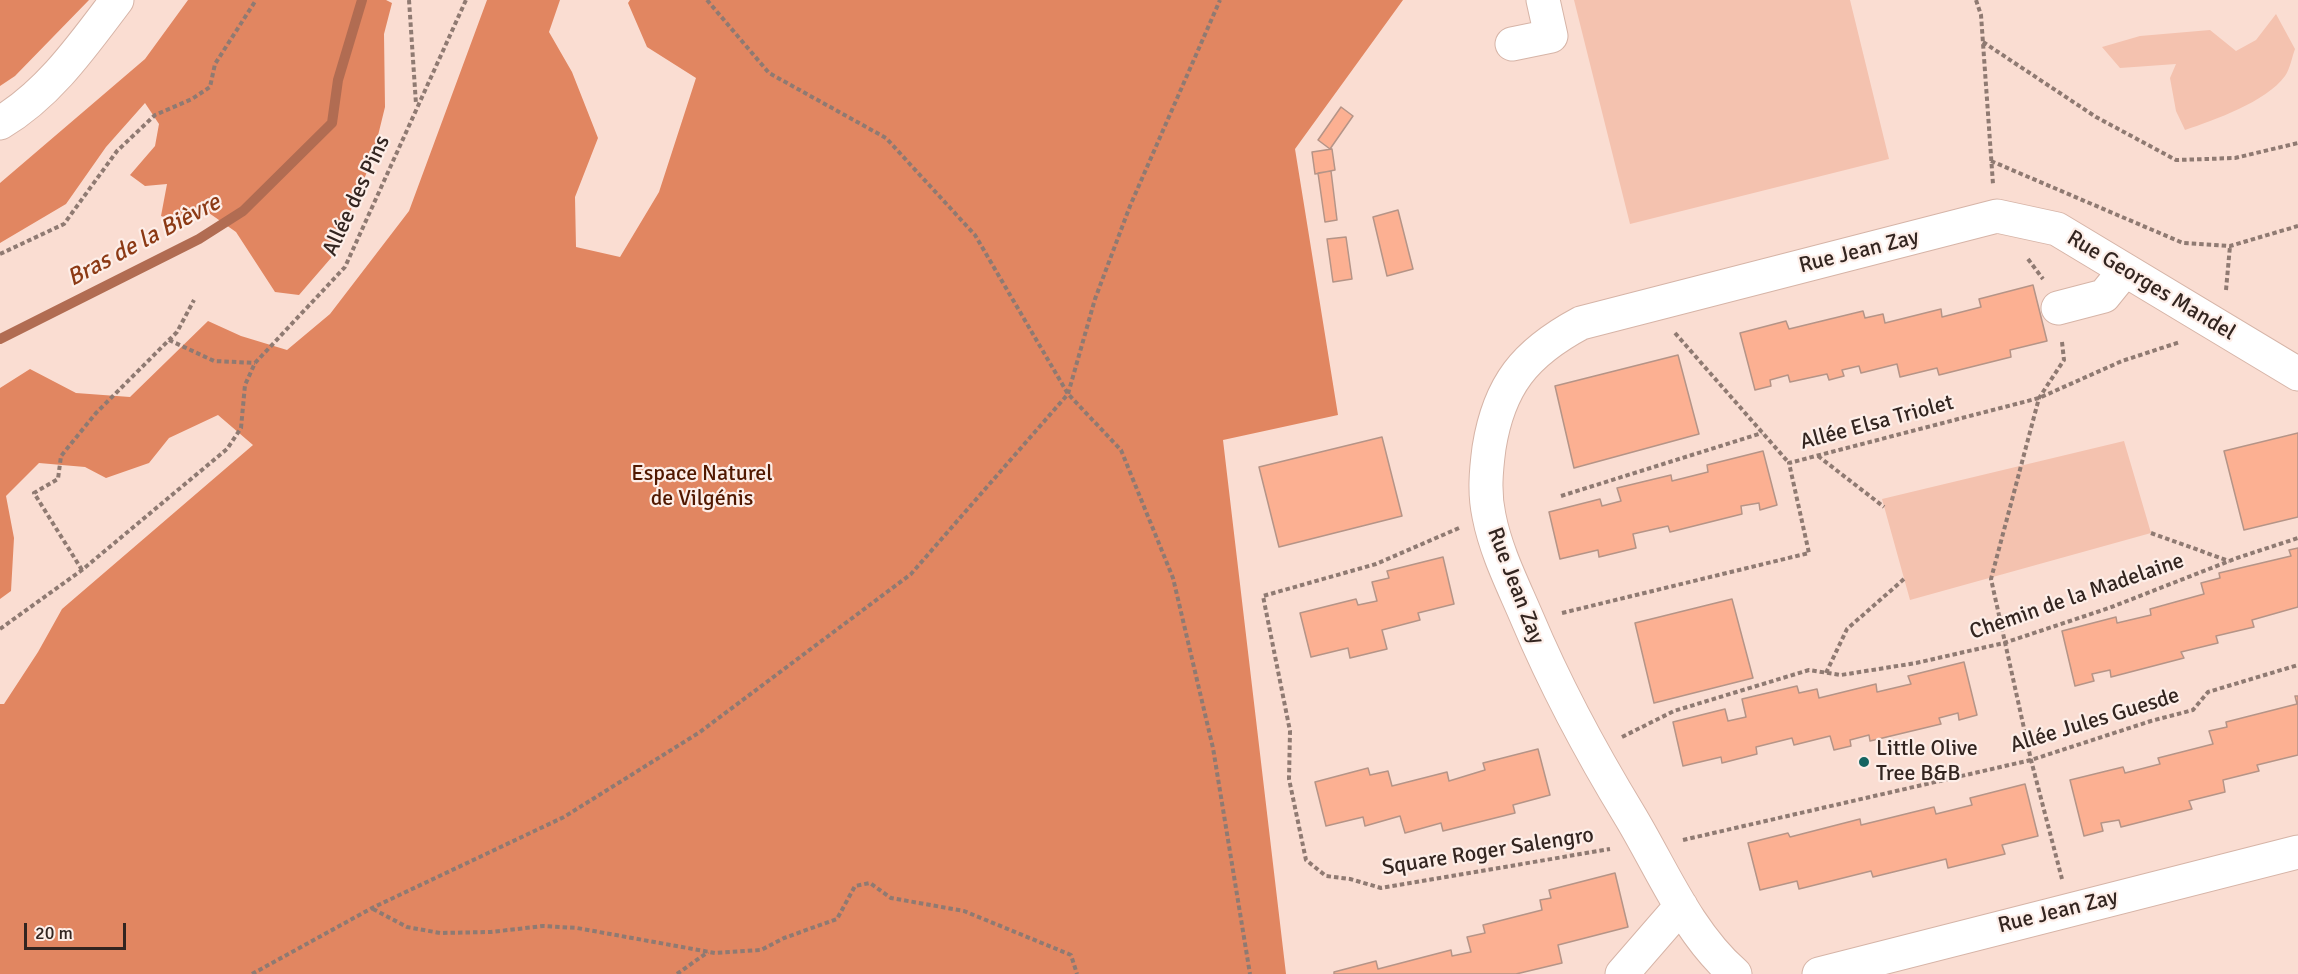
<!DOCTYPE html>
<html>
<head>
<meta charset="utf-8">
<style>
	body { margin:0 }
	#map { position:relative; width:2298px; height:974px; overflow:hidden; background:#faddd2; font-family:Signika,sans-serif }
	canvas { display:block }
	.scale { position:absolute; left:24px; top:923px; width:102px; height:27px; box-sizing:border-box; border:3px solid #332520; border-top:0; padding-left:8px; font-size:18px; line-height:21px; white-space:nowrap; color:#332520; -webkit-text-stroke:4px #fdeee8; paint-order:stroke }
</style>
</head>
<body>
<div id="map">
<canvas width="2298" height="974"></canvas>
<div class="scale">20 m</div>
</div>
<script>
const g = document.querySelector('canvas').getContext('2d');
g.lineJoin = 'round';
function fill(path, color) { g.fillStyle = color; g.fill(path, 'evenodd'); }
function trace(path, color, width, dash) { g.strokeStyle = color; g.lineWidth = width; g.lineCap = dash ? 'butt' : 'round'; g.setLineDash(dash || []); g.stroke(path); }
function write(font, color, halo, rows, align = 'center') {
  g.font = font + ' Signika,sans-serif'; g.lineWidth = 4.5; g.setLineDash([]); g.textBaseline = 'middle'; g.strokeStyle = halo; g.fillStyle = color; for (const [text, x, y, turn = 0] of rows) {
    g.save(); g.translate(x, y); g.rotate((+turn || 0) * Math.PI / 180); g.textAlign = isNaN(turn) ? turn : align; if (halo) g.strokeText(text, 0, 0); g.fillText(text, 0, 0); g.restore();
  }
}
const green = new Path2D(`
	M1574,0H1850L1889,159L1630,224Z
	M2276,14L2295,49C2292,57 2290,69 2285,76C2266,102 2214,120 2185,130L2176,111L2170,78L2176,64L2120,68L2102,47L2140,36L2210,30L2236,51L2256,40Z
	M2124,441L2151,533L1910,600L1882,499Z`);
const forest = new Path2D(`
	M0,0H89L15,76L0,86Z
	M188,0H386L392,3L384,34L385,107L372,160L331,258L299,295L275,292L236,232L209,213L174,221L161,216L167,184L145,186L130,175L155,146L159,124L145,103L106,147L66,204L0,243V183L145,59Z
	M487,0H560L549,32L572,72L598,138L575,197L576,247L620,257L659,192L696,78L647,47L628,3L630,0H1403L1295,149L1338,415L1223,440L1286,974H0V704H4L38,652L62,609L253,445L218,415L169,438L149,463L106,478L85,467L39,463L6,496L14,538L11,591L0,599V388L30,369L76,393L130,397L208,321L241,336L287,350L330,314L409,211Z`);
const stream = new Path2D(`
	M0,339L199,239L243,211L332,123L338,80L362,0`);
const building = new Path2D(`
	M1341,107L1353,116L1330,149L1318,140Z
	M1332,149L1335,170L1315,174L1312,152Z
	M1331,171L1337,220L1325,222L1318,173Z
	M1398,210L1413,269L1387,276L1373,217Z
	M1346,237L1352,279L1333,282L1327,239Z
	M2033,285L2047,341L2010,350L2011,357L1939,375L1937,368L1900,377L1897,364L1861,373L1859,366L1842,370L1844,376L1829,380L1827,374L1790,382L1788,375L1770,380L1771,386L1755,390L1740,333L1786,321L1789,329L1863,311L1865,318L1883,314L1885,323L1941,309L1942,317L1981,307L1979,299Z
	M1678,355L1699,434L1574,468L1555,386Z
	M2298,433V517L2244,530L2224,451Z
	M1382,437L1402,516L1279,547L1259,467Z
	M1763,451L1777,505L1760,510L1759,503L1741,506L1742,514L1670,532L1668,526L1633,534L1636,548L1599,557L1598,550L1560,559L1549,512L1600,499L1602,506L1621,501L1617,488L1671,475L1672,481L1708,472L1707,465Z
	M2298,548V607L2252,620L2254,627L2216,636L2218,643L2181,652L2184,658L2111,677L2110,670L2092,674L2094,681L2075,686L2062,631L2116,617L2117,623L2151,615L2150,609L2204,594L2201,583L2220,578L2219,573L2291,556L2289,550Z
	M1443,557L1454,604L1418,613L1420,620L1382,630L1387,649L1350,658L1348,648L1311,657L1300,613L1356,599L1358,605L1377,601L1372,582L1389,578L1387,571Z
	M1732,599L1753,678L1654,703L1635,623Z
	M1964,662L1977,715L1959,720L1958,713L1939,718L1941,724L1870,741L1869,735L1850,740L1851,746L1834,750L1830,736L1794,745L1792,738L1756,747L1757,754L1722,763L1721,757L1683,766L1673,722L1725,709L1728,721L1746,717L1742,699L1797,686L1799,693L1817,689L1819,698L1876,684L1877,692L1911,684L1908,676Z
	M2295,696H2298V755L2257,765L2259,771L2223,780L2225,792L2189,801L2192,809L2121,827L2119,820L2101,823L2103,831L2084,836L2070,780L2123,767L2125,773L2160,764L2158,758L2213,744L2209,731L2227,727L2226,722L2297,704Z
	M1538,749L1550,795L1513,805L1515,813L1443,831L1441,823L1405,833L1400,816L1365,826L1363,817L1326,826L1315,782L1368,768L1370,775L1388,771L1392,786L1447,772L1449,781L1485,770L1483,763Z
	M2025,784L2038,836L2002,845L2005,854L1948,868L1946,859L1873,877L1871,871L1799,889L1797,881L1760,890L1748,843L1788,833L1790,837L1860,819L1861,825L1934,807L1936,814L1972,805L1970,798Z
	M1615,873L1628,927L1558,945L1562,963L1516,974H1334V972L1376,961L1378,969L1451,950L1452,956L1471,952L1467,937L1485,933L1483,925L1542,910L1540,900L1551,898L1549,890Z`);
const path = new Path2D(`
	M409,0L416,104
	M707,0L769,73L886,138L975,235L1068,394L1121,450L1173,578L1213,748L1250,974
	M1976,0L1981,15L1993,184
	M1983,42L2096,117L2176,160L2235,158L2298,143
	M1991,161L2183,243L2230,246L2298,226
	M0,254L64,224L117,151L155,115L192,99L210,87L215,64L256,0
	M2028,259L2043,279
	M2226,290L2230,246
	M1675,333L1789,463
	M169,340L214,361L255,363
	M2062,342L2064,360L2039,398L1991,579L2031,760L2062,879
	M1818,456L1884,507
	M1561,496L1762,433
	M1459,528L1376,564L1263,596L1290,731L1289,779L1306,860L1326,876L1350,879L1381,888L1610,849
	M2151,533L2229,561
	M82,570L34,493L58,479L61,456L96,413L177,332L194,300
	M1562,613L1809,553L1789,463L2039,398L2122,361L2180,342
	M0,629L82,570L227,449L241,428L245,385L255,363L345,267L466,0
	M1826,673L1847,629L1904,579
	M1622,737L1674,711L1809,670L1841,675L1916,663L2004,643L2109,608L2237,558L2298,538
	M1683,840L2031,760L2151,721L2193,710L2208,692L2298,665
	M373,909L407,927L440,933L491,932L543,926L577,928L715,953L761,950L784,938L837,919L855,886L870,883L891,898L964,911L1071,955L1077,974
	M252,974L372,908L564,817L700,732L911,574L1068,394L1095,299L1130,206L1220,0
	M677,974L708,952`);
const minor = new Path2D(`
	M1512,44L1551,36L1543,0
	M2058,308L2104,296L2125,270
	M1622,974L1681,906
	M1735,974C1687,932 1662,869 1630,816C1591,752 1556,687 1527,618C1513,585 1496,552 1489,516C1484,493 1486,471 1489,448C1499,385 1525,353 1581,323L1997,216L2057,229L2298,374
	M1819,974L2298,852`);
const major = new Path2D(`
	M0,123C49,94 83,45 117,0`);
const markers = [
	[1864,762,6,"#156461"]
];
const streetNames = [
	["Allée des Pins",357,196,-65],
	["Rue Jean Zay",1859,252,-14],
	["Rue Georges Mandel",2151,286,31],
	["Allée Elsa Triolet",1877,423,-15],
	["Rue Jean Zay",1515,586,69],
	["Chemin de la Madelaine",2077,597,-19],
	["Allée Jules Guesde",2095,721,-17],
	["Square Roger Salengro",1488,852,-9],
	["Rue Jean Zay",2058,912,-14]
];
const parkNames = [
	["Espace Naturel",702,474],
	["de Vilgénis",702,499]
];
const poiNames = [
	["Little Olive",1876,749],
	["Tree B&B",1876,774]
];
const waterNames = [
	["Bras de la Bièvre",144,241,-28]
];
fill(green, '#f4c2af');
fill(forest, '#e18661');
trace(stream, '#b16c52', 10);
fill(building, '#fcb092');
trace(building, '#b59487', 1.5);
trace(minor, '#d6b4a7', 35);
trace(major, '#d6b4a7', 35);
trace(path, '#8f7a72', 4, [4.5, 3]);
trace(minor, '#fff', 33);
trace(major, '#fff', 33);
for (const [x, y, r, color] of markers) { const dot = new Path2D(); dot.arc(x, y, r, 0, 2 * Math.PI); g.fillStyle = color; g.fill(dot); trace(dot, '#fdeee8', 2); }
write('22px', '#332520', '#fdeee8', streetNames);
write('22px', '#511800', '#fdeee8', parkNames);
write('22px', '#332520', '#fdeee8', poiNames, 'left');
write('italic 24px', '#8c3914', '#fdeee8', waterNames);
</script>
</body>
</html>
